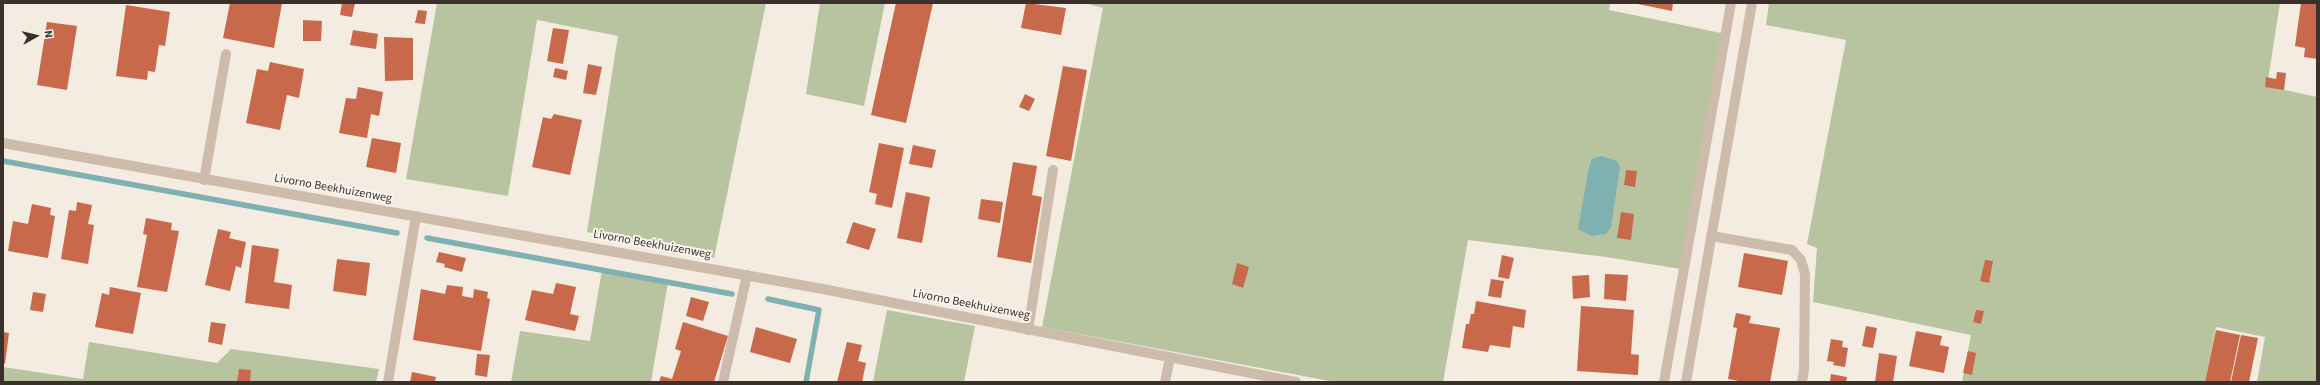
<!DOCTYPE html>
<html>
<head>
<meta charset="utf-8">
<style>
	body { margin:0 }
	#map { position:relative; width:2320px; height:385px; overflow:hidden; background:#f4ebe1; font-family:"Source Sans 3",sans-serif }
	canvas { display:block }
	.frame { position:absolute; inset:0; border:4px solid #3b302b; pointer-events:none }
	.north { position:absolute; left:16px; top:16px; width:40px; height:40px; -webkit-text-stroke:3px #fbf5ee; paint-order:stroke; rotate:82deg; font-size:11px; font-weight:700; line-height:16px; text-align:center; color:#3b302b }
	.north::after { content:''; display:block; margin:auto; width:14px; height:18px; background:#3b302b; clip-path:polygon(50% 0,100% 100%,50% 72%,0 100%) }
</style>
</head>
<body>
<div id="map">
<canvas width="2320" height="385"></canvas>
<div class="frame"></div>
<div class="north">N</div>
</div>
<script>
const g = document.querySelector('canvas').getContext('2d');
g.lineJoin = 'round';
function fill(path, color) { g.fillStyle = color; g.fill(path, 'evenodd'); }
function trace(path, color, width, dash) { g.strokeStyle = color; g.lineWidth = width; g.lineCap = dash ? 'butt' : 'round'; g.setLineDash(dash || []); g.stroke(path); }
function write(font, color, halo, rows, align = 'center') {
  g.font = font + ' "Source Sans 3",sans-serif'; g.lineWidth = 4; g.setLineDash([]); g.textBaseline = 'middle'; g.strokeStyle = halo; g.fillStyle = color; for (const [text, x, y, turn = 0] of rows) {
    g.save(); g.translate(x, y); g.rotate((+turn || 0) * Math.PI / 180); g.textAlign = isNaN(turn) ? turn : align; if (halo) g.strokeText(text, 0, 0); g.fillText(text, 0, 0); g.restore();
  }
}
const green = new Path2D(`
	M437,3H766L714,258L587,232L618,36L537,20L508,196L406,179Z
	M820,3H885L864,106L806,94Z
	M1084,3H1610L1609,10L1721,33L1681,269L1606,257L1468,240L1443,382H1335L1042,327L1103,8Z
	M1769,3H2280L2267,86L2317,97V382H2257L2265,337L2216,327L2205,382H1962L1971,335L1813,302L1817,248L1807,244L1846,40L1766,25Z
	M602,270L668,282L651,382H511L520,331L590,341Z
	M887,310L975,326L964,382H873Z
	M89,342L217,363L231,349L379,369L376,382H3V367L83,379Z`);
const water = new Path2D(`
	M1601,156L1617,161L1620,168L1611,227L1606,234L1592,236L1578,229L1589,167L1592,159Z`);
const stream = new Path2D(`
	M3,161L397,233
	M427,238L732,294
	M768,299L819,310L806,382`);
const building = new Path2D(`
	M230,3H282L274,48L223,38Z
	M342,3H355L352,17L340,15Z
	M896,3H933L906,123L871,115Z
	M1026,3L1066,8L1061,35L1021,28Z
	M1633,3H1673L1672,11Z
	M2301,3H2317V59L2304,57L2305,48L2295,46Z
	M126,5L170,12L165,46L159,45L155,72L148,71L147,80L116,76Z
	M418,10L427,11L425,24L415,23Z
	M303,20L322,21L321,41H303Z
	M47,22L77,26L67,90L37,85Z
	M553,28L569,30L563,64L547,61Z
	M353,30L378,34L376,49L350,45Z
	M384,37L413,38V80L385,81Z
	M270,62L304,69L299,98L287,95L280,130L246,123L257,69L268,71Z
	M588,64L602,67L596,95L583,93Z
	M1063,66L1087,70L1071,161L1046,156Z
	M555,68L568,71L566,80L553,77Z
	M2277,72L2286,73L2284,90L2265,87L2266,77L2276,79Z
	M358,87L383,92L379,116L371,114L367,138L339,133L346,98L356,99Z
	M1025,94L1035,99L1029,111L1019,107Z
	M554,114L582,120L570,175L532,167L543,117L551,119Z
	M372,138L401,143L396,173L366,167Z
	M879,143L904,148L892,208L875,204L877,194L869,192Z
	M913,145L936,150L932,168L909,164Z
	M1013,162L1037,166L1032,195L1042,197L1031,263L997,257Z
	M1626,170L1637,171L1635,187L1624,185Z
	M906,192L930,197L922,243L897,238Z
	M981,199L1003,202L1000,223L978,219Z
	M77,202L92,205L88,224L94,225L88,264L61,259L69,210L76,211Z
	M32,204L51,208L50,215L55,216L48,258L8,251L13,221L28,224Z
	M1621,212L1634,214L1631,240L1617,238Z
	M146,218L172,223L171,230L179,231L167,292L137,287L147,235L143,234Z
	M853,222L876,229L869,250L846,243Z
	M218,229L231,232L229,238L246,242L241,268L236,266L230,291L205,285Z
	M252,245L279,249L274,282L292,285L289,309L245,303Z
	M439,252L466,258L462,272L444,267L445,264L436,262Z
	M1744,253L1788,261L1782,295L1738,287Z
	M1502,255L1514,258L1509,279L1498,277Z
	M337,259L370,263L366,296L333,291Z
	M1985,260L1993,261L1989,283L1980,281Z
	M1237,263L1249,267L1243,288L1232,284Z
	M1605,274L1628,275L1626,301L1604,299Z
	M1589,275L1590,297L1573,299L1572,276Z
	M1491,279L1504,281L1501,298L1488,296Z
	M556,283L576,287L570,314L579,316L575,331L525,320L532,290L553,294Z
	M447,285L463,287L462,296L473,298L474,289L488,292L487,298L490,299L481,351L413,340L421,289L445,294Z
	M110,287L141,293L133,334L95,327L102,293L109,295Z
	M33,292L46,294L43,312L30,310Z
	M691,297L709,302L703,321L686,316Z
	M1476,301L1526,310L1524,328L1513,326L1510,348L1490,345L1488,352L1462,348L1466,324H1469L1471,314H1474Z
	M1581,306L1634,310L1631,354L1639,355L1638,375L1577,371Z
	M1976,310L1984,311L1981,324L1973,322Z
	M1736,313L1751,316L1749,323L1780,328L1770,382H1744L1728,379L1737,328L1733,327Z
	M211,322L226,324L222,345L208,342Z
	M683,322L728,336L714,382H659L661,376L672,379L681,351L675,349Z
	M1866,326L1877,328L1873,348L1862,346Z
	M756,327L797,339L790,363L750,352Z
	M2216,330L2240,335L2230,382H2205Z
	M1916,331L1942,336L1940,345L1949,347L1944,373L1909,366Z
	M3,332L9,333L5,364L3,363Z
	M2241,335L2258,338L2249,382H2231Z
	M1831,339L1843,341L1842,347L1848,348L1845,367L1833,365L1834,362L1827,361Z
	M847,342L862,345L858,361L866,363L862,382H837Z
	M1968,351L1976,353L1972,375L1963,373Z
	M1879,353L1897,356L1893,382H1875Z
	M477,354L490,355L487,377L475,375Z
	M239,369L251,370L250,382H237Z
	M412,372L436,377L435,382H410Z
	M1831,374L1847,377L1846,382H1830Z`);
const lane = new Path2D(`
	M204,180L226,54
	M1711,236L1792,250L1801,260L1805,274L1804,370L1802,382
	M1028,330L1053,170
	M388,382L416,216
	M723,382L747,275
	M1165,382L1170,358
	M1664,382L1731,3
	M1686,382L1752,3`);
const street = new Path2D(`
	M3,143L823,289L1296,382`);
const streetNames = [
	["Livorno Beekhuizenweg",333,189,10],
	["Livorno Beekhuizenweg",652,245,10],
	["Livorno Beekhuizenweg",971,305,11]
];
fill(green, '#b8c4a0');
fill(water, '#7fb0b2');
trace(stream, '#7fb0b2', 5.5);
fill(building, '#c8694b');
trace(lane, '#cdbbac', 10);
trace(street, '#cdbbac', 10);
write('12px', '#3b302b', '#fbf5ee', streetNames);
</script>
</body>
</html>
